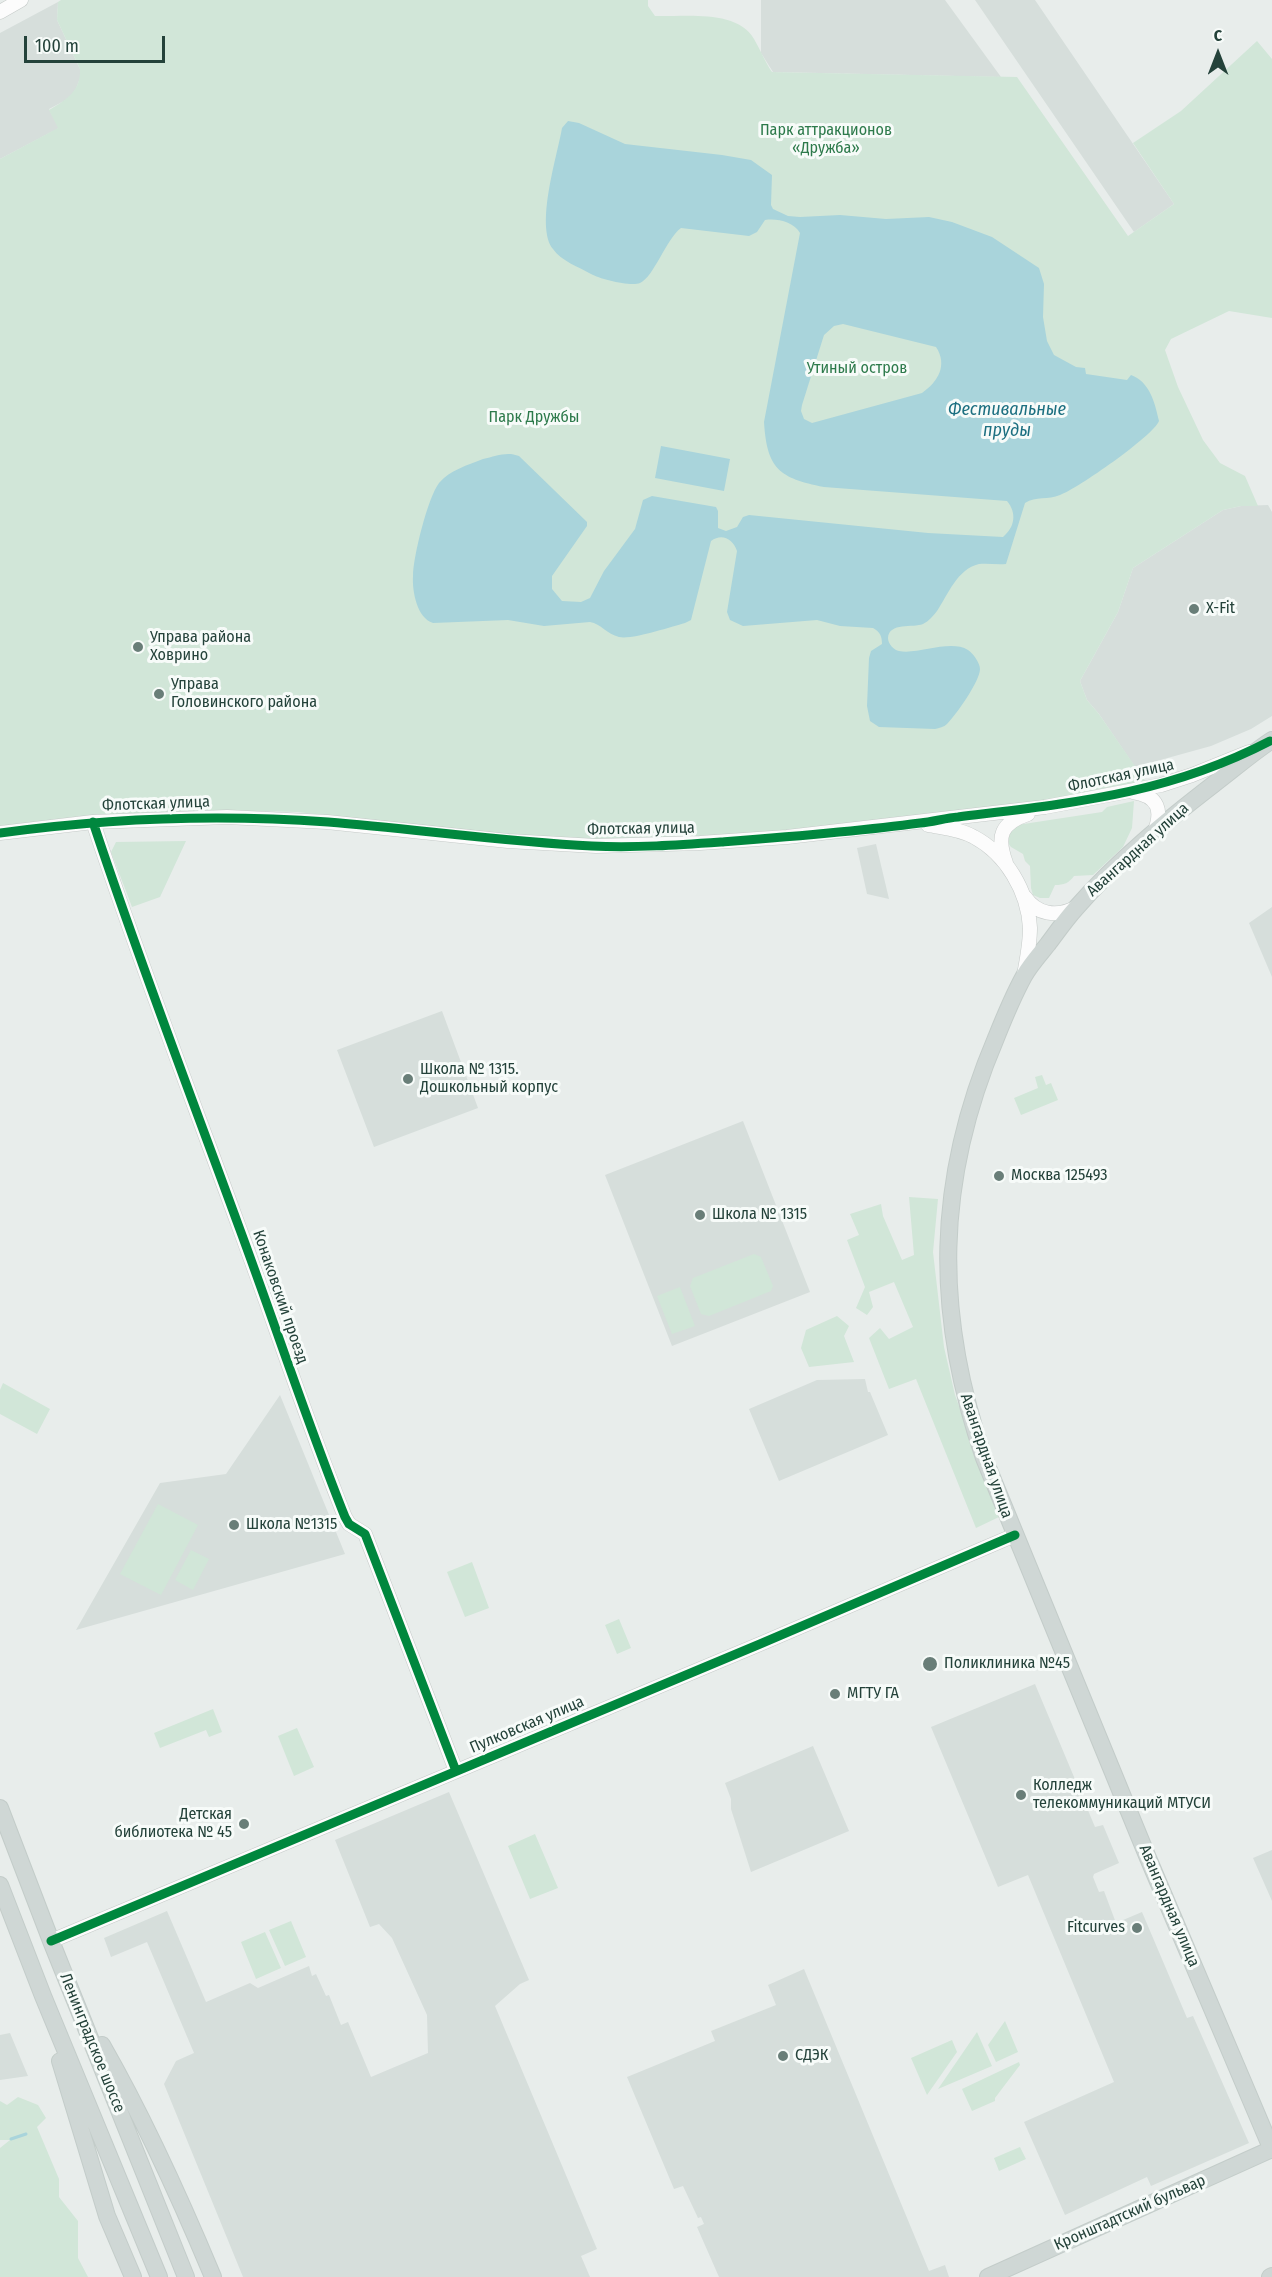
<!DOCTYPE html>
<html>
<head>
<meta charset="utf-8">
<style>
	body { margin:0 }
	#map { position:relative; width:1272px; height:2277px; overflow:hidden; background:#e8edeb; font-family:"Fira Sans Condensed",sans-serif }
	canvas { display:block }
	.north { position:absolute; left:1188px; top:24px; width:60px; height:60px; -webkit-text-stroke:4px #f7fbf9; paint-order:stroke; rotate:0deg; font-size:16px; font-weight:700; line-height:24px; text-align:center; color:#24423a }
	.north::after { content:''; display:block; margin:auto; width:21px; height:27px; background:#24423a; clip-path:polygon(50% 0,100% 100%,50% 72%,0 100%) }
	.scale { position:absolute; left:24px; top:36px; width:141px; height:27px; box-sizing:border-box; border:3px solid #24423a; border-top:0; padding-left:8px; font-size:18px; line-height:21px; white-space:nowrap; color:#24423a; -webkit-text-stroke:4px #f7fbf9; paint-order:stroke }
</style>
</head>
<body>
<div id="map">
<canvas width="1272" height="2277"></canvas>
<div class="north">С</div>
<div class="scale">100 m</div>
</div>
<script>
const g = document.querySelector('canvas').getContext('2d');
g.lineJoin = 'round';
function fill(path, color) { g.fillStyle = color; g.fill(path, 'evenodd'); }
function trace(path, color, width, dash) { g.strokeStyle = color; g.lineWidth = width; g.lineCap = dash ? 'butt' : 'round'; g.setLineDash(dash || []); g.stroke(path); }
function write(font, color, halo, rows, align = 'center') {
  g.font = font + ' "Fira Sans Condensed",sans-serif'; g.lineWidth = 6; g.setLineDash([]); g.textBaseline = 'middle'; g.strokeStyle = halo; g.fillStyle = color; for (const [text, x, y, turn = 0] of rows) {
    g.save(); g.translate(x, y); g.rotate((+turn || 0) * Math.PI / 180); g.textAlign = isNaN(turn) ? turn : align; if (halo) g.strokeText(text, 0, 0); g.fillText(text, 0, 0); g.restore();
  }
}
const built = new Path2D(`
	M761,0H945L1001,77L773,72L761,53Z
	M975,0H1035L1174,204L1134,232Z
	M58,2L57,20L80,69V78L76,89L68,99L49,109L59,128L0,159V33Z
	M1268,505L1272,512V716L1251,729L1211,746L1135,767L1099,714L1087,700L1080,681L1118,612L1133,568L1223,510L1241,506Z
	M876,844L889,899L867,894L857,848Z
	M1272,907V977L1249,923Z
	M442,1011L478,1108L374,1147L337,1050Z
	M743,1121L810,1292L672,1346L605,1175Z
	M865,1379L868,1392H870L888,1435L779,1481L749,1409L817,1380Z
	M280,1395L345,1554L76,1630L160,1483L226,1474Z
	M1035,1684L1095,1827L1103,1825L1119,1863L1094,1874L1093,1877L1099,1892L1104,1891L1116,1923L1142,1912L1187,2018L1193,2016L1249,2143L1151,2186L1147,2177L1065,2215L1024,2122L1114,2082L1028,1875L998,1887L931,1727Z
	M813,1746L849,1831L751,1872L731,1809V1799L725,1783Z
	M449,1792L529,1980L520,1984L495,2006L597,2249L581,2256L590,2277H243L164,2084L176,2061L194,2053L147,1942L111,1957L104,1938L167,1911L206,2002L250,1983L258,1988L309,1966L312,1976L316,1974L326,1996L329,1995L341,2025L348,2022L371,2077L428,2053L427,2015L392,1938L379,1924L370,1927L335,1840Z
	M1272,1850V1901L1253,1858Z
	M804,1969L929,2271L945,2265L949,2277H719L697,2227L704,2224L701,2217L698,2218L683,2186L674,2189L627,2077L715,2041L711,2031L776,2005L768,1985Z
	M10,2033L28,2076L0,2080V2035Z`);
const green = new Path2D(`
	M61,0H648V6L655,16C685,17 737,9 754,39C761,51 765,62 772,72L1017,77L1128,236L1174,204L1133,143L1181,111L1257,41L1272,59V318L1229,311L1171,339L1165,350L1178,387L1203,440L1220,463L1245,476L1258,506H1241L1223,510L1133,568L1118,612L1080,681L1087,700L1099,714L1146,782L1068,800L773,833L600,841L495,834L297,812L210,810L92,815L0,826V159L58,128L49,110C66,100 81,91 80,69L57,20L58,2Z
	M1134,801L1132,828L1123,847L1093,875L1074,876C1069,883 1064,885 1055,885L1049,898H1040L1033,895L1031,888L1030,866L1025,861L1023,854L1011,847L1007,842L1011,829L1017,825L1102,812L1107,807Z
	M186,841L160,897L132,907L111,852L116,842Z
	M1042,1075L1046,1085L1051,1083L1058,1100L1021,1115L1014,1098L1038,1088L1035,1077Z
	M909,1197L938,1199L933,1252L944,1347L955,1395L999,1517L976,1528L916,1379L889,1389L869,1338L880,1328L889,1339L913,1327L894,1282L869,1292L873,1307L867,1315L856,1308L865,1287L847,1240L859,1235L850,1214L881,1204L883,1216L902,1260L914,1255Z
	M754,1254L761,1257L773,1286L771,1291L709,1316L701,1314L690,1286L693,1278Z
	M680,1287L695,1326L672,1334L657,1296Z
	M837,1316L849,1326L844,1336L854,1362L809,1367L801,1348L806,1330Z
	M3,1383L50,1409L37,1434L0,1414V1390Z
	M158,1504L198,1525L161,1595L120,1574Z
	M191,1550L209,1559L193,1590L175,1580Z
	M472,1562L489,1608L465,1617L447,1572Z
	M619,1619L631,1648L617,1654L605,1625Z
	M213,1709L222,1732L209,1737L206,1730L160,1748L154,1733Z
	M297,1728L314,1767L294,1776L278,1736Z
	M535,1834L558,1888L530,1899L508,1846Z
	M291,1921L306,1957L285,1966L269,1930Z
	M265,1932L281,1968L256,1979L241,1942Z
	M1005,2021L1018,2052L996,2062L988,2045Z
	M977,2032L992,2066L938,2089Z
	M952,2040L957,2052L927,2095L911,2058Z
	M1019,2062L1020,2065L995,2098V2101L972,2111L962,2089Z
	M18,2097L38,2105L46,2118L37,2127L59,2179V2197L78,2221V2258L88,2277H0V2148L10,2140H0V2101L7,2105Z
	M1020,2147L1026,2159L999,2171L994,2158Z`);
const water = new Path2D(`
	M568,121L579,123L625,144L722,155L751,160L772,175L771,205L773,209L788,216L800,217L840,215L886,219L929,217L952,222L992,237L1039,268L1044,284L1043,317L1047,341L1054,355L1076,367L1085,368L1086,374L1127,380L1131,375C1150,382 1155,403 1159,421C1153,436 1077,489 1060,495C1048,500 1036,496 1025,503L1006,564C997,565 988,563 979,564C957,569 948,595 937,611C933,616 929,621 923,624C913,628 889,622 888,638C888,644 894,650 899,651C918,655 950,639 968,650C973,653 980,663 980,669C980,681 956,715 947,724C944,727 939,728 935,729L879,727L870,721L867,706L869,658L871,651L882,644C882,636 880,632 873,628L840,626L817,620L743,626L730,620L727,612L737,551C733,539 722,533 711,541L691,620L685,623C670,627 632,640 619,637C607,634 601,624 590,622L544,626L508,620L433,623C417,618 412,591 413,576C413,557 428,497 439,483C450,470 468,465 483,459C496,456 507,451 519,456L587,522V526L552,576V589L562,601L581,602L590,598L604,571L635,529L643,500L652,496L716,507L718,511V528L726,531L737,527L743,517L749,515L928,533L1003,537C1015,527 1017,513 1007,501L824,487C779,478 767,469 764,422L800,233C794,222 777,218 765,220L757,232L749,236L681,228C666,239 654,277 640,283C631,287 600,279 591,274C579,267 561,261 553,249C535,226 557,157 562,128ZM843,324L936,347C948,365 938,382 922,393L812,423L804,419L801,411L802,405L824,335L834,326Z
	M661,446L730,459L724,491L655,478Z`);
const stream = new Path2D(`
	M11,2139L26,2134`);
const minor = new Path2D(`
	M0,12L21,0
	M1133,792C1159,796 1163,811 1154,833
	M93,822C138,958 190,1093 239,1227C275,1324 307,1422 345,1517L349,1524L365,1534L456,1771
	M928,825C943,828 960,829 974,837C1006,854 1028,891 1030,928C1030,944 1027,959 1024,975
	M0,833L93,822L227,817L327,822L508,841L596,846L700,843L787,837L1045,807L1161,785L1192,775L1249,752
	M1006,863C996,836 1001,823 1028,814
	M1025,897C1037,915 1057,917 1075,908
	M51,1941L760,1644L1015,1535`);
const major = new Path2D(`
	M1272,740C1252,753 1234,769 1214,784C1166,821 1117,861 1076,908C1066,919 1057,932 1048,944C1040,954 1030,965 1024,976C1013,996 1004,1018 996,1038C935,1181 934,1313 984,1458L1148,1858L1272,2150
	M0,1808L51,1941L186,2277
	M0,1885L43,1996L159,2277
	M102,2045C145,2120 180,2198 213,2277
	M60,2061L107,2216L133,2277
	M988,2277L1272,2149
	M1270,2277L1272,2276`);
const cycleway = new Path2D(`
	M93,822C138,958 190,1093 239,1227C275,1324 307,1422 345,1517L349,1524L365,1534L456,1771
	M0,833C109,818 219,814 328,822C416,829 504,842 592,846C635,848 678,845 721,842C787,837 854,832 920,823C933,822 945,818 958,817C1071,803 1166,795 1270,741
	M51,1941L760,1644L1015,1535`);
const markers = [
	[1194,609,6,"#697e78"],
	[138,647,6,"#697e78"],
	[159,694,6,"#697e78"],
	[408,1079,6,"#697e78"],
	[999,1176,6,"#697e78"],
	[700,1215,6,"#697e78"],
	[234,1525,6,"#697e78"],
	[930,1664,8,"#697e78"],
	[835,1694,6,"#697e78"],
	[1021,1795,6,"#697e78"],
	[244,1824,6,"#697e78"],
	[1137,1928,6,"#697e78"],
	[783,2056,6,"#697e78"]
];
const parkNames = [
	["Парк аттракционов",826,131],
	["«Дружба»",826,149],
	["Утиный остров",857,369],
	["Парк Дружбы",534,418]
];
const poiNames = [
	["X-Fit",1206,609],
	["Управа района",150,638],
	["Ховрино",150,656],
	["Управа",171,685],
	["Головинского района",171,703],
	["Школа № 1315.",420,1070],
	["Дошкольный корпус",420,1088],
	["Москва 125493",1011,1176],
	["Школа № 1315",712,1215],
	["Школа №1315",246,1525],
	["Поликлиника №45",944,1664],
	["МГТУ ГА",847,1694],
	["Колледж",1033,1786],
	["телекоммуникаций МТУСИ",1033,1804],
	["Детская",232,1815,"right"],
	["библиотека № 45",232,1833,"right"],
	["Fitcurves",1125,1928,"right"],
	["СДЭК",795,2056]
];
const streetNames = [
	["Флотская улица",1121,776,-12],
	["Флотская улица",156,804,-2],
	["Флотская улица",641,829,-1],
	["Авангардная улица",1138,850,-42],
	["Конаковский проезд",280,1297,71],
	["Авангардная улица",986,1456,71],
	["Пулковская улица",527,1725,-23],
	["Авангардная улица",1169,1906,67],
	["Ленинградское шоссе",92,2043,68],
	["Кронштадтский бульвар",1130,2213,-24]
];
const waterNames = [
	["Фестивальные",1007,410],
	["пруды",1007,431]
];
fill(built, '#d6dedb');
fill(green, '#d1e6d8');
fill(water, '#a9d4db');
trace(stream, '#a9d4db', 3);
trace(minor, '#c5cac8', 15);
trace(major, '#c3ccc9', 18);
trace(minor, '#fcfcfc', 14);
trace(major, '#cfd7d5', 16);
trace(cycleway, '#00873e', 9);
for (const [x, y, r, color] of markers) { const dot = new Path2D(); dot.arc(x, y, r, 0, 2 * Math.PI); g.fillStyle = color; g.fill(dot); trace(dot, '#f7fbf9', 2); }
write('16px', '#2d7a4b', '#f7fbf9', parkNames);
write('16px', '#24423a', '#f7fbf9', poiNames, 'left');
write('16px', '#24423a', '#f7fbf9', streetNames);
write('italic 18px', '#1c6f80', '#f7fbf9', waterNames);
</script>
</body>
</html>
